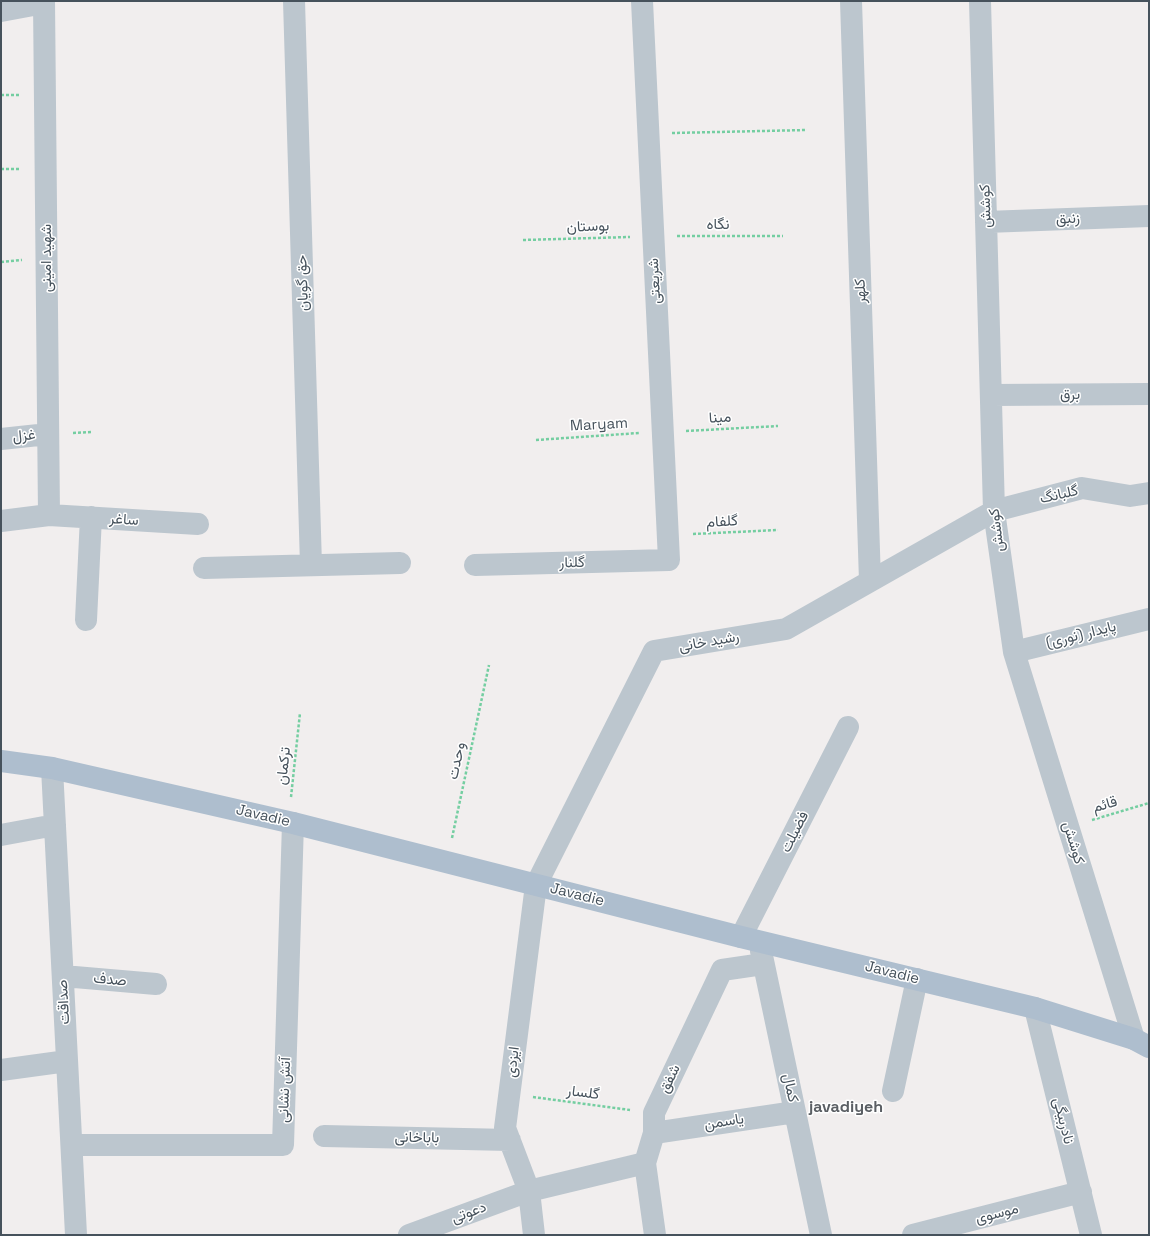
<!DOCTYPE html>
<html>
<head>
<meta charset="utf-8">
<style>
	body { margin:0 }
	#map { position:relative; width:1150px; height:1236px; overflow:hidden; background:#f1eeee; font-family:"Space Grotesk",sans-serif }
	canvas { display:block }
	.frame { position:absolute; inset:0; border:2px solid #46525c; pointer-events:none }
</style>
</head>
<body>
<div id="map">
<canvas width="1150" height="1236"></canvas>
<div class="frame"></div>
</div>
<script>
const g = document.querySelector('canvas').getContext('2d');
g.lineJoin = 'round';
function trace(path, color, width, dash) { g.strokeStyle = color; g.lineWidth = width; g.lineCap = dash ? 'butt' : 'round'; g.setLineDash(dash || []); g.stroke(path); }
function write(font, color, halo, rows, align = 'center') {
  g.font = font + ' "Space Grotesk",Vazirmatn,sans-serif'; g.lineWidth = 3; g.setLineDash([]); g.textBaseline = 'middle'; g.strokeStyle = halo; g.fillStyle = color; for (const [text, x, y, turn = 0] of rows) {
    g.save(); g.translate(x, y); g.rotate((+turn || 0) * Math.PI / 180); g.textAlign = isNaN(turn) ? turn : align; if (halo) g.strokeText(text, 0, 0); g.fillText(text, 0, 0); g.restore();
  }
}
const path = new Path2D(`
	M1,95H20
	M672,133L807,130
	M1,169H21
	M677,236H783
	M523,240L630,237
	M1,262L22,260
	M686,431L778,426
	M73,433L93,432
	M536,440L639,433
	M693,534L778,530
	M291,797L300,713
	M1092,820L1149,803
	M452,838L489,665
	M533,1097L630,1110`);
const minor = new Path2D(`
	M44,1L49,515
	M294,1L311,565
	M851,1L870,581
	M980,1L994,511L1014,652L1134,1039
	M1,11L44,3
	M986,222L1149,216
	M991,395L1149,394
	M1,439L48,434
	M1,521L49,515L198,524
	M475,565L669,560L642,1
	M204,568L400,563
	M86,620L91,517
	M1014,652L1149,619
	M52,768L76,1235
	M1,835L55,825
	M741,937L848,727
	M761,951L821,1235
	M63,976L156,984
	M1035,1008L1091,1235
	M1,1070L67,1061
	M893,1091L917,979
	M654,1133L795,1112
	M324,1136L510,1140
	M72,1145H283L293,823
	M409,1235L529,1191L645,1163
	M534,1235L529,1191L505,1128L536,885L654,651L786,629L994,511L1082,488L1130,496L1149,493
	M655,1235L645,1163L654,1133V1113L722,970L763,964
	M913,1235L1081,1192`);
const major = new Path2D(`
	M1,761L52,768L293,823L741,937L1035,1008L1134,1039L1149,1047`);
const streetNames = [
	["کوشش",986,206,-92],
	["زنبق",1068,219,-2],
	["نگاه",718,225],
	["بوستان",588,227,-2],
	["شهید امینی",47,258,-90],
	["شریعتی",655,281,-93],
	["حق گویان",303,283,-92],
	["کلهر",861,291,-92],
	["برق",1070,395],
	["مینا",720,418,-3],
	["Maryam",599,425,-3],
	["غزل",24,436,-6],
	["گلبانگ",1059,495,-13],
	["ساغر",124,520,4],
	["گلفام",722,522,-3],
	["کوشش",997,530,-97],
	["گلنار",572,563,-1],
	["پایدار (نوری)",1081,635,-14],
	["رشید خانی",709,642,-10],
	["وحدت",457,761,-78],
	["ترکمان",284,766,-84],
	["قائم",1105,805,-16],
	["Javadie",263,816,13],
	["فضیلت",795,832,-63],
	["کوشش",1073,843,73],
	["Javadie",577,895,14],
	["Javadie",892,973,14],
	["صدف",110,980,5],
	["صداقت",64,1002,-93],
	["ایزدی",513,1062,-83],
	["شفق",670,1079,-64],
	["کمال",790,1088,78],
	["آتش نشانی",285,1090,-88],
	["گلسار",583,1093,7],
	["نادربیگی",1063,1121,76],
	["یاسمن",724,1122,-9],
	["باباخانی",417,1138,1],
	["دعوتی",469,1213,-20],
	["موسوی",997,1214,-14]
];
const neighbourhoodNames = [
	["javadiyeh",846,1108]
];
trace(path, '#74cea1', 2.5, [3, 2]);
trace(minor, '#bcc6ce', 22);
trace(major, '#aebece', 22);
write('15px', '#46525c', '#fff', streetNames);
write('bold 16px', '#5b5f64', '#fff', neighbourhoodNames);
</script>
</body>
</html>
